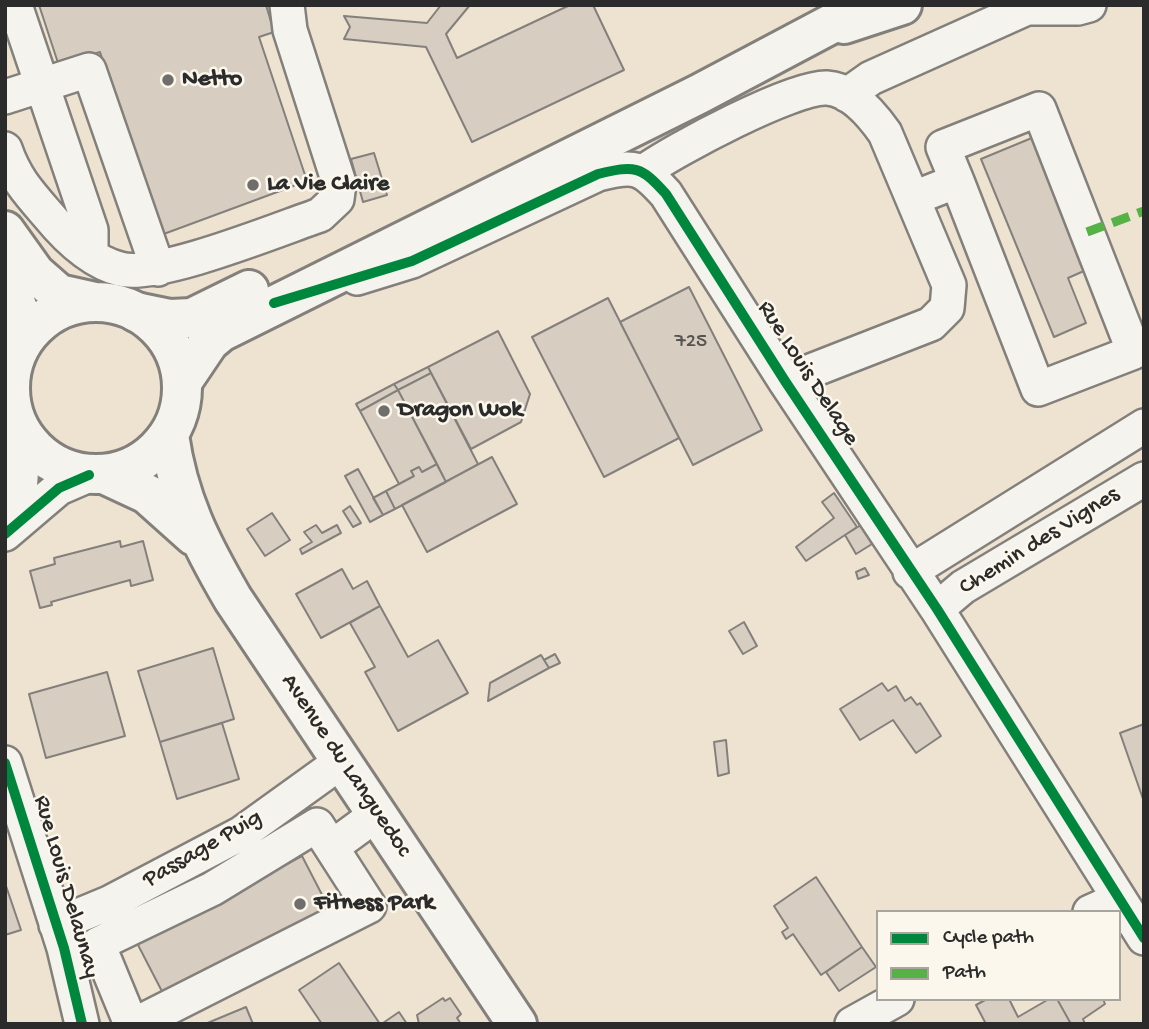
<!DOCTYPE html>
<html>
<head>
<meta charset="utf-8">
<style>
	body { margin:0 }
	#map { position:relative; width:1149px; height:1029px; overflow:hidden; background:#efe9df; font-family:"Gochi Hand",sans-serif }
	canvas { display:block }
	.frame { position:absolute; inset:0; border:7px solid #2b2b2b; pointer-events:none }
	.legend { position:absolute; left:876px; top:910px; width:245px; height:91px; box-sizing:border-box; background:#fbf7ec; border:2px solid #a8a59f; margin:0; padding:9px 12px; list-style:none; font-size:21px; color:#2b2b2b }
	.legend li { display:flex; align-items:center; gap:14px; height:35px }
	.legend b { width:35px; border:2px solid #a8a59f }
</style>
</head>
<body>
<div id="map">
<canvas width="1149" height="1029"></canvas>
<div class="frame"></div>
<ul class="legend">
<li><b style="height:9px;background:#00873e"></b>Cycle path</li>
<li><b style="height:9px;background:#56b246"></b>Path</li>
</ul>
</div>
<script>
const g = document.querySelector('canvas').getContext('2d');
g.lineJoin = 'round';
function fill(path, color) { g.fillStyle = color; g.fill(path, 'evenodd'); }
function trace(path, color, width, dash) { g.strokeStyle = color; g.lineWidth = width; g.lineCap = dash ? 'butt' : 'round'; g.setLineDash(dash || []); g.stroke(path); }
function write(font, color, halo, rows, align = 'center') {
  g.font = font + ' "Gochi Hand",sans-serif'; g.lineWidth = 5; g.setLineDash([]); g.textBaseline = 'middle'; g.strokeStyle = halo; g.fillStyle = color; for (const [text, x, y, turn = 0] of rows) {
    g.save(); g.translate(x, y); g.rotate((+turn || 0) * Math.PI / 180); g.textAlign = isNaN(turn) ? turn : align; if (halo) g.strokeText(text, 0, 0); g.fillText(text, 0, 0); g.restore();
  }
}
const built = new Path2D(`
	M5,5H1144V1024H5ZM878,912H1119V999H878Z`);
const building = new Path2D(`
	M39,5H266L274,32L259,37L307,181L161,235L100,52L59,66Z
	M441,5H470L446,34L457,58L570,5H593L624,70L472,142L426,47L344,39L350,27L344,16L427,23Z
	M1039,135L1093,267L1068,278L1086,323L1054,337L981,159Z
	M374,153L387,195L363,202L351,159Z
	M689,287L762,430L693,465L620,322Z
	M608,298L679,438L604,477L532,337Z
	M498,331L530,394L521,422L471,449L428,367Z
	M428,367L431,373L398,390L394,384Z
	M431,373L478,464L446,482L398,390Z
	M394,384L398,390L360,411L356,404Z
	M398,390L437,464L422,472L419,467L411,471L414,476L399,484L360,411Z
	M492,457L517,504L427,552L402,505Z
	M437,464L446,482L395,509L386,491L414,476L411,471L419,467L422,472Z
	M358,469L383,515L370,522L345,476Z
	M386,491L395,509L383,515L373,498Z
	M834,493L857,527L806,561L796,547L834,518L822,502Z
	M350,506L361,523L353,527L343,511Z
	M272,513L290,540L265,556L247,529Z
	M316,525L322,533L337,525L341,533L302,554L300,549L312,542L304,532Z
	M861,525L872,544L856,554L845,535Z
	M120,541L121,547L143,541L153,580L131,586L130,580L51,602L52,605L40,608L30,571L55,564L54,558Z
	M865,568L869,575L858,579L856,572Z
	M342,569L353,589L367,581L380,606L321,638L296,594Z
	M380,606L408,657L438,640L468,693L398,731L365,672L375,667L350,623Z
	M744,622L757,646L743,654L729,631Z
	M213,648L234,719L160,742L138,671Z
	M555,654L560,663L549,668L544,660Z
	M541,655L549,668L488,701L490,683Z
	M107,672L125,736L46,758L29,694Z
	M882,683L888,691L896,686L905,701L911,697L917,705L920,703L941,736L916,753L893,720L860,740L840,709Z
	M222,723L239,779L177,799L160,742Z
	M1144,724V799H1143L1120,733Z
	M726,740L729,773L718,776L714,742Z
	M302,856L333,916L168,1003L137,943Z
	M816,877L862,947L821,975L793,934L786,939L782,932L788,928L774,906Z
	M5,883L21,930L5,935Z
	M862,947L876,967L839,991L826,972Z
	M339,963L380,1024H322L299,990Z
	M443,998L445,1001L450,998L461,1014L457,1018L461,1024H419L417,1015Z
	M987,999H1009L1018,1017L1049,999H1057L1071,1024H986L976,1005Z
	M1057,999H1103L1105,1004L1083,1019L1085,1024H1071Z
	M246,1007L253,1024H205Z
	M399,1012L407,1024H383V1023Z`);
const minor = new Path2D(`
	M15,5L91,230V255
	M847,95L871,78L1027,8H1078L1089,5
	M5,97L89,70L158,269
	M5,149C15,178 28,192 48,215C66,237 92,262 120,269C157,279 279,229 320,215L337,199L339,183L290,30L287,5
	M645,171C674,150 794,86 827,88C851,89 873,116 885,133L949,285L947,308L931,324L785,381
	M914,198L957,181L943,147L1039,109L1134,352L1038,389L957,181
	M357,278L412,261L598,174C635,165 641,166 666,194L785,381L937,609L1144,938
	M5,520L20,492L24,437
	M5,534L59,488L89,475
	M910,572L1144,426
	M937,609L963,587L1144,479
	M5,763L64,948L82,1024
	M332,847L377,814
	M1090,912L1119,899
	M56,925L109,903L242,833L342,761
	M131,1024L98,944L212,889L317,825L369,906L136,1024
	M852,1024L897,999`);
const major = new Path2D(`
	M5,231L35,273L59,294L95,302
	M5,276L22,319V344
	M10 388a86 86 0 1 1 172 0a86 86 0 1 1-172 0Z
	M169,435C178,499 201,544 233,599L517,1024
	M104,474L147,494L194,536`);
const highway = new Path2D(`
	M844,24L902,5
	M136,312L170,319L192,318L249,290
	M182,382L209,342L221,332L699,94L867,5`);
const quiet = new Path2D(`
	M1087,232L1144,211`);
const cycleway = new Path2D(`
	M274,303L412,261L598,174C635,165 641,166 666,194L785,381L937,609L1144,938
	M5,534L59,488L89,475
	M5,763L64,948L82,1024`);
const markers = [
	[168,80,7,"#706e6a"],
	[253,185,7,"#706e6a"],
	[384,411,7,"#706e6a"],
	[300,904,7,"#706e6a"]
];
const numberNames = [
	["725",691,343]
];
const poiNames = [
	["Netto",182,80],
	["La Vie Claire",267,185],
	["Dragon Wok",398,411],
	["Fitness Park",314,904]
];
const streetNames = [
	["Rue Louis Delage",807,374,57],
	["Chemin des Vignes",1040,542,-32],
	["Avenue du Languedoc",345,766,56],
	["Passage Puig",203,850,-30],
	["Rue Louis Delaunay",65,887,74]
];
fill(built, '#eee2d0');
fill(building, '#d7cec1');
trace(building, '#83807c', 2);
trace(minor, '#83807c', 38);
trace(major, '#83807c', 44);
trace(highway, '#83807c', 44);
trace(minor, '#f5f3ee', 33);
trace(major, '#f5f3ee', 38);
trace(highway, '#f5f3ee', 38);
trace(quiet, '#56b246', 9, [18, 9]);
trace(cycleway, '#00873e', 10);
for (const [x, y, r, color] of markers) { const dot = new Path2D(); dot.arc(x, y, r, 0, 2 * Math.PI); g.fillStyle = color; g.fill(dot); trace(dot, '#fbf7ec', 2.5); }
write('21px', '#565450', null, numberNames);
write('bold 24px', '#2b2b2b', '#fbf7ec', poiNames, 'left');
write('24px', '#2b2b2b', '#fbf7ec', streetNames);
</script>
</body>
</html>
